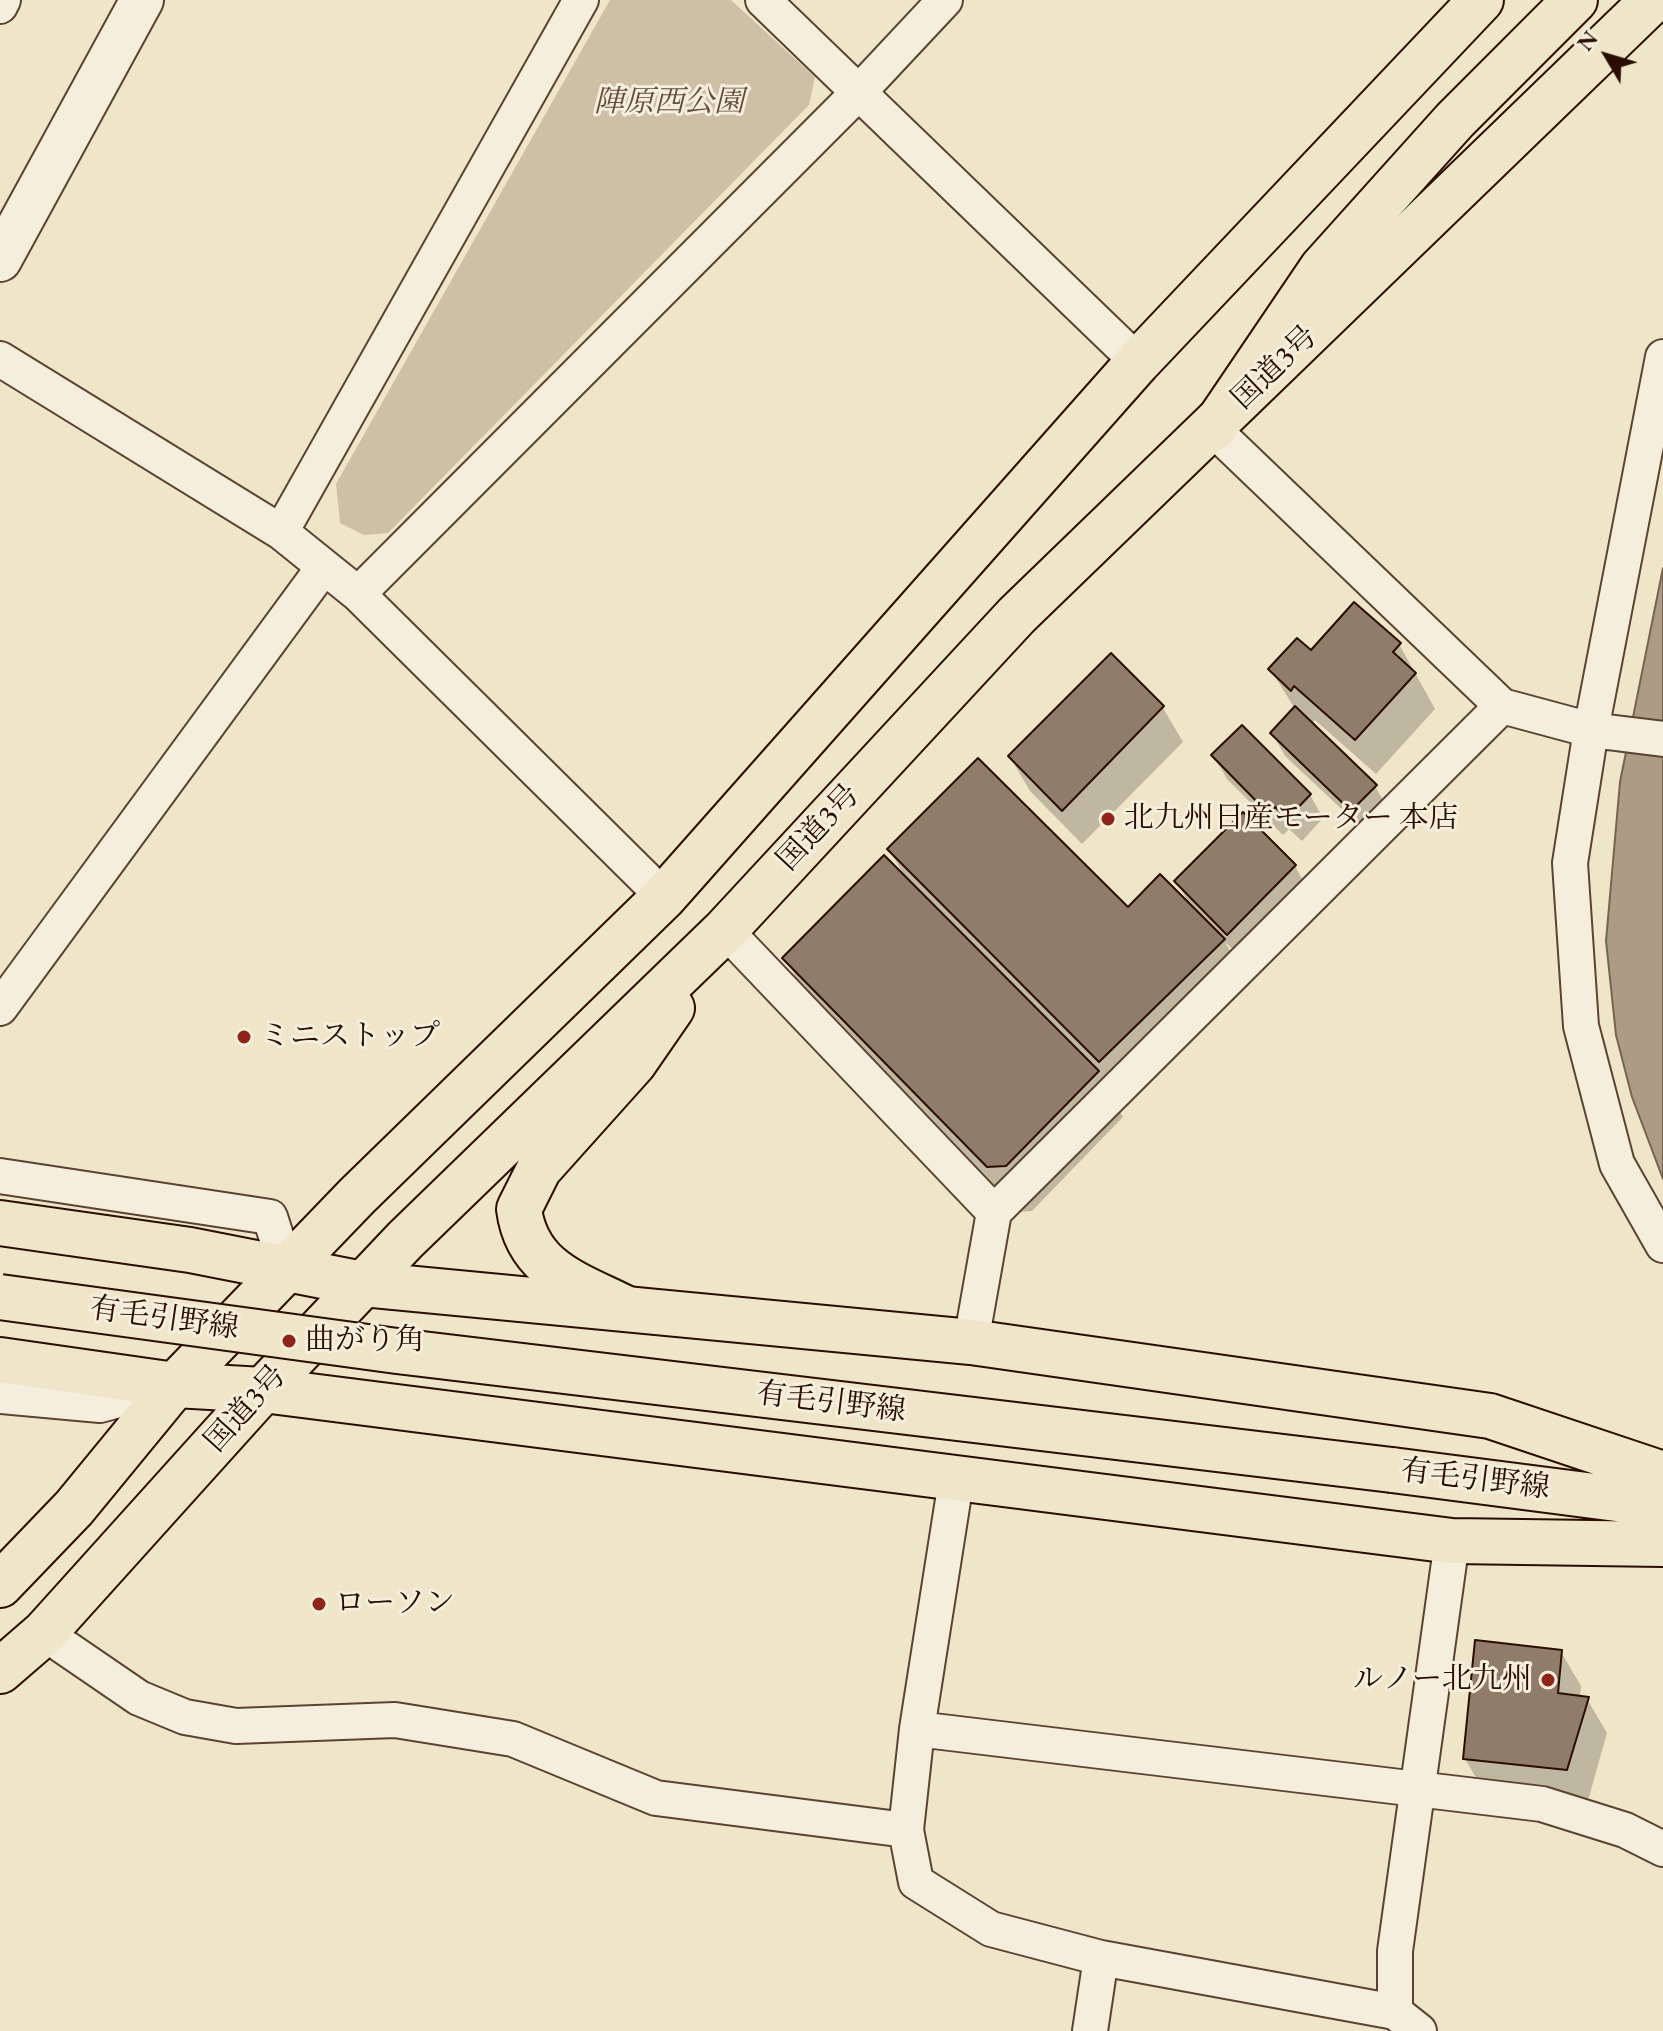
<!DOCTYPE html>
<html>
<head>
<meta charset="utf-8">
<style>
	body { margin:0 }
	#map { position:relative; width:1663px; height:2031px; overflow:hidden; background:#efe5c9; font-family:"EB Garamond",serif }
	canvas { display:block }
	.north { position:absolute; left:1567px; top:16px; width:80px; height:80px; -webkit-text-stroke:6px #f5eedc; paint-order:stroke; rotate:308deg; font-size:22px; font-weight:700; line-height:32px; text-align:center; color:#2a0d00 }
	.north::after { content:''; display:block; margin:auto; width:28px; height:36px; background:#2a0d00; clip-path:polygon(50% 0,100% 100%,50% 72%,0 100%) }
</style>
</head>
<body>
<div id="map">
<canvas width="1663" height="2031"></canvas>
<div class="north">N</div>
</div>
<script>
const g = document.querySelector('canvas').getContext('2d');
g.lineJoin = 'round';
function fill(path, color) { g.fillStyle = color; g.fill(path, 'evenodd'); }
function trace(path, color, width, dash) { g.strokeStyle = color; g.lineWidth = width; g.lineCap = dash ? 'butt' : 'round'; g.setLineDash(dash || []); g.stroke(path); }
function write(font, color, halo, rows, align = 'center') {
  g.font = font + ' "EB Garamond","Noto Serif JP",serif'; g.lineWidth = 6; g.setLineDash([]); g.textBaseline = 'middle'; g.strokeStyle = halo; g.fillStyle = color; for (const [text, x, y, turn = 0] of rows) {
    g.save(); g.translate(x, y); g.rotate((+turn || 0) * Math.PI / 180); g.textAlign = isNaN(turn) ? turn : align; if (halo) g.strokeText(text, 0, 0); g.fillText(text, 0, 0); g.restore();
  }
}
const green = new Path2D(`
	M610,0H731L815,77L809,105L388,533L364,535L340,523L336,484Z`);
const water = new Path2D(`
	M1663,568V1179L1632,1097L1616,1035L1606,941L1620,782Z`);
const shadow = new Path2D(`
	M1399,644L1435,709L1376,774L1315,720L1311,725L1375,786L1388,809L1366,832L1285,756L1272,733L1295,709L1271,670L1311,653Z
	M1111,656L1163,708L1183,742L1082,844L1030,791L1010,757Z
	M1242,728L1310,795L1323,818L1302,841L1289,829L1283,835L1227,779L1214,756Z
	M1243,815L1295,866L1308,890L1241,957L1225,942L1249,985L1126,1107L1107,1089L1123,1117L1032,1211L1015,1212L811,1004L785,958L905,877L889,849L1128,910L1190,905L1177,882Z
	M1561,1652L1581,1686L1580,1698L1587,1699L1607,1733L1587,1804L1485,1793L1465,1759Z`);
const building = new Path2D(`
	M1354,602L1401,643L1393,652L1416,673L1355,740L1294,686L1291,691L1268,669L1297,638L1311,650Z
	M1111,653L1164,706L1062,811L1008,756Z
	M1295,706L1377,785L1351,811L1270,733Z
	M1242,725L1311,794L1287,819L1275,807L1269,814L1211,755Z
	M978,758L1128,907L1160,874L1225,939L1099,1062L887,849Z
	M1243,812L1296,865L1227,935L1174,881Z
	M884,855L1099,1071L1006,1166L987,1167L782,958Z
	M1475,1640L1562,1650L1558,1693L1589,1697L1567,1770L1463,1759Z`);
const minor = new Path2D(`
	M763,0L1138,362
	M0,6L3,0
	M1663,357L1591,730L1570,863L1581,1026L1617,1164L1663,1245
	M0,359L281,532L358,594L664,897
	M1213,429L1502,706L1591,730L1663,739
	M281,532L581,0
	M358,594L857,94L945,0
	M725,930L994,1212
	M0,1008L323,568
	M0,1176L270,1217L287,1270
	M971,1342L994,1212L1502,706
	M0,1396L100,1405L163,1388
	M956,1481L917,1729L906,1830L916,1882L991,1929L1101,1958L1395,2012L1419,2031
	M44,1633L139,1698L185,1717L236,1726L395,1720L513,1739L656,1798L906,1830
	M917,1729L1542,1804L1625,1830L1663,1849
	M1395,2012V1951L1452,1541
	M1090,2031L1101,1958`);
const tertiary = new Path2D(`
	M0,260L142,0`);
const primary = new Path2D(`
	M0,1223L190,1250L363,1284L971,1342L1490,1416L1663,1474
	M0,1360L175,1385L263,1390L1452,1541L1663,1544
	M1392,1470L1663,1505`);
const trunk = new Path2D(`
	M627,1309C578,1284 527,1271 519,1209L539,1169L634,1063L672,1008
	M0,1585L74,1508L175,1385L357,1196L664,897L1138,362L1481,0
	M0,1671L44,1633L263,1390L405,1240L725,930L1017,615L1653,0`);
const motorway = new Path2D(`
	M1213,429L1322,268L1455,120L1575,0`);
const primaryBridge = new Path2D(`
	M0,1297L397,1351L1392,1470`);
const markers = [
	[1108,819,8,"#8f2418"],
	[244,1037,8,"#8f2418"],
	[289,1341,8,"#8f2418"],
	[319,1604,8,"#8f2418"],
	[1548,1680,8,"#8f2418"]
];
const parkNames = [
	["陣原西公園",669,103]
];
const streetNames = [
	["国道3号",1275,368,-44],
	["国道3号",819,828,-47],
	["有毛引野線",164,1319,8],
	["有毛引野線",831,1403,7],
	["国道3号",246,1409,-48],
	["有毛引野線",1475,1480,7]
];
const poiNames = [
	["北九州日産モーター 本店",1124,819],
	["ミニストップ",260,1037],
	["曲がり角",305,1341],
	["ローソン",335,1604],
	["ルノー北九州",1532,1680,"right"]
];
fill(green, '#cec0a7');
fill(water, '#ac9c85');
trace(water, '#786350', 2);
fill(shadow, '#0003');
fill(building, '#907d69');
trace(building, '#2a0d00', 2);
trace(minor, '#5b4332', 38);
trace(tertiary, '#5b4332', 46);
trace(primary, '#2a0d00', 48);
trace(trunk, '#2a0d00', 48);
trace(motorway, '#2a0d00', 48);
trace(minor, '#f5eedc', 34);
trace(tertiary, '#f5eedc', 42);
trace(primary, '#efe5c9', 44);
trace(trunk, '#efe5c9', 44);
trace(motorway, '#efe5c9', 44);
trace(primaryBridge, '#2a0d00', 48, []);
trace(primaryBridge, '#efe5c9', 44);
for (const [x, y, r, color] of markers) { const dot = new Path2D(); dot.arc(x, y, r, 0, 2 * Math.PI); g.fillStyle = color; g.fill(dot); trace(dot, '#f5eedc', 3); }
write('italic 30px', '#634c3a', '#f5eedc', parkNames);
write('30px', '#2a0d00', '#f5eedc', streetNames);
write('30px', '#2a0d00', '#f5eedc', poiNames, 'left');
</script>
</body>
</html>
